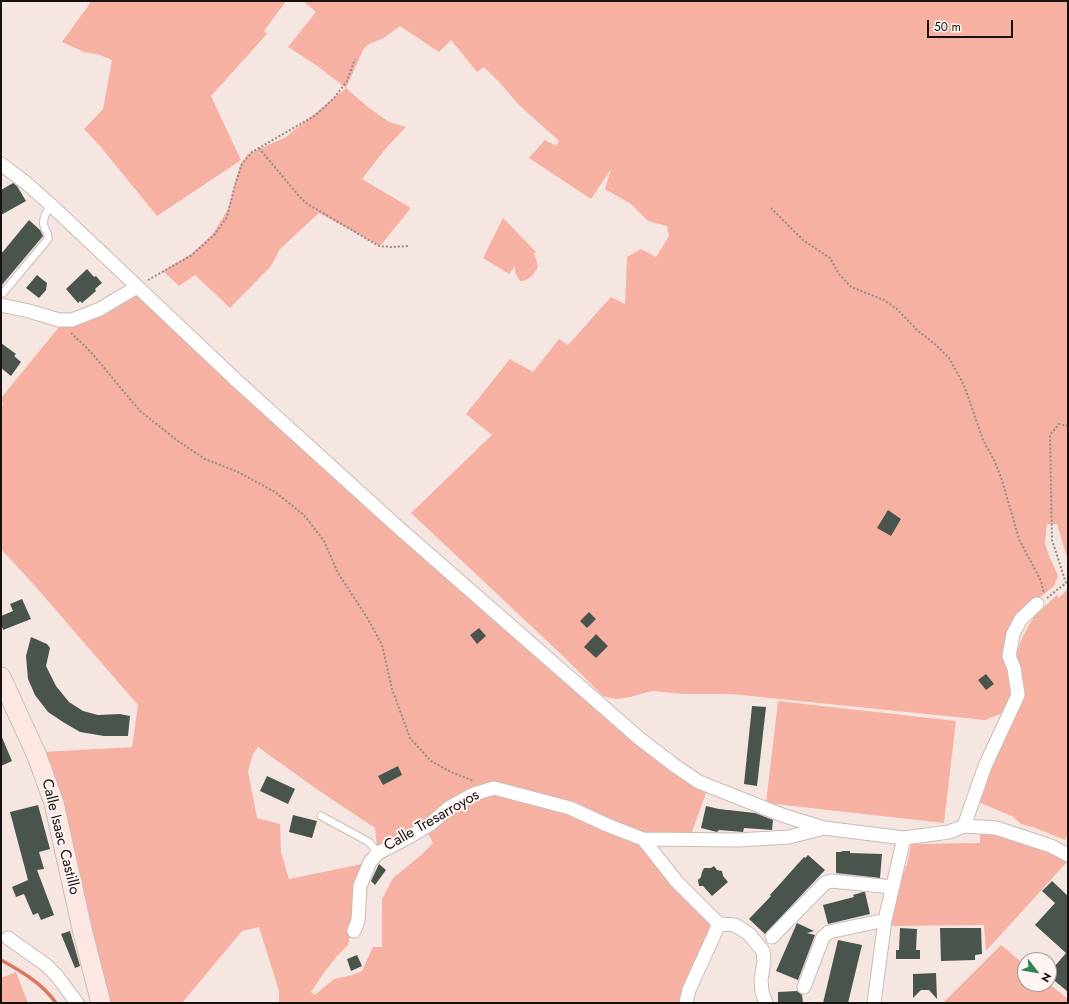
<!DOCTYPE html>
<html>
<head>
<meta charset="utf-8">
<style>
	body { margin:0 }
	#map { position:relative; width:1069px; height:1004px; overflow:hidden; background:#f6e6e2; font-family:Jost,sans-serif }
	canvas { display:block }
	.frame { position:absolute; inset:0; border:2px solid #171210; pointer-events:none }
	.north { position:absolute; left:1017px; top:952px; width:40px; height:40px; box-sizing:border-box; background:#fff5f3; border:1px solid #a29a98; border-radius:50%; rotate:121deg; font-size:11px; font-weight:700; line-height:16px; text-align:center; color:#171210 }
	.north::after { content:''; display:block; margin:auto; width:14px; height:18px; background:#2d8357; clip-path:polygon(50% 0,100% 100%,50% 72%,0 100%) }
	.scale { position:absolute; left:927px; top:20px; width:86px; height:18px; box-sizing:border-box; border:2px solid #171210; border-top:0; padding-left:5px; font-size:12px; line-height:14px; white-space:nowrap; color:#171210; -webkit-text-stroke:3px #fff5f3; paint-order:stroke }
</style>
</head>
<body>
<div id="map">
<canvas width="1069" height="1004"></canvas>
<div class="frame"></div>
<div class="north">N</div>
<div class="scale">50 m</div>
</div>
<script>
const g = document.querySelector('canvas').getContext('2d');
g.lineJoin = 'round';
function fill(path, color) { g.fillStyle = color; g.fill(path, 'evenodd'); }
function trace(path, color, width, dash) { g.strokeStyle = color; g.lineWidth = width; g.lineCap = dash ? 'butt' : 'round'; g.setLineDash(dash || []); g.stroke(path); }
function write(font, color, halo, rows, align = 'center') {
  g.font = font + ' Jost,sans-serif'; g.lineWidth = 4; g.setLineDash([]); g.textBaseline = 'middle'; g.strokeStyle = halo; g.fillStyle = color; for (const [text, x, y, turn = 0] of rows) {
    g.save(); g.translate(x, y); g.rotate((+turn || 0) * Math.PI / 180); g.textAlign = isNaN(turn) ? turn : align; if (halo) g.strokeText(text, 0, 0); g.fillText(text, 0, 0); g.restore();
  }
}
const green = new Path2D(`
	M91,1H286L264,31L267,34L211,96L241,160L157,216L100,146L84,129L103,109L112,60L100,55L84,52L62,42L88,6Z
	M303,1H1068V561L1057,524H1047L1045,543L1048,553L1058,576L1054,586L1024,610L1011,623L1005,649L1011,699L1003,713L985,720L731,694H683L652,691L630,697L616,699L603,696L563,656L411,513L492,435L466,414L510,359L533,372L559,339L568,345L611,297L625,304L627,257L641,249L656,257L669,236L667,226L648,221L631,204L605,189L611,169L591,199L529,158L545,140L556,146L559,141L519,105L500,83L484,67L477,72L451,40L439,52L400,26L384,38L371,43L364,48L346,88L369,108L389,122L406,127L386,148L362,179L411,208L380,246L319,213L280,249L271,266L230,308L195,275L179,286L163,271L191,254L213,234L228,209L240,165L248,154L286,137L346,88L316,65L288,47L316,12Z
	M503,218L536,252L534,253L538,266C535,274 529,281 520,281L515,273V266L509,274L483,258Z
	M134,292L232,386L503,629L611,723L707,790L691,835L642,832L499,786L377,847L375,828L318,790L258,747L253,754L248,771L257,818L280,824L281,852L289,879L367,863L348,945L337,956L323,974L311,992L315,995L334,979L352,975L362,971L373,947H382V899L393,878L420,856L433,843L427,832L466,802L492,793L569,811L636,842L656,860L708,919L710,925L692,971L682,1003H279V991L259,927L242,931L182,1003H108L43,752L132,747L138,705L35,586L1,549V407L3,405L1,398L59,327L73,324Z
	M1068,589V834L1065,840L1033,827L1021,824L1012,816L978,802L1008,730L1018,667L1017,652L1021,640L1029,625L1036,614L1057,595L1059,598Z
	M778,701L956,721L944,823L766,803Z
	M980,831C1011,838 1040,848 1067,862L986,951L984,925L891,926L900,881L907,864L911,844L980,843Z
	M1001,945L1025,965V984H1049L1068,999V1003H943Z
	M16,972L28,1003H1V978Z`);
const stream = new Path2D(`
	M1,960C21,971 43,984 56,1003`);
const building = new Path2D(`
	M13,183L17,186L26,201L1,215V190Z
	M29,220L40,230L43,236L1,286V254Z
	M87,269L94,277L96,276L102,283L95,289L96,291L82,303L80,301L78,303L66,289Z
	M37,275L47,283L46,290L39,298L26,288Z
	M1,343L16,354L14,356L21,362L11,376L1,368Z
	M888,510L901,519L891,536L877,528Z
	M22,599L31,619L3,630L1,624V616L13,611L10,604Z
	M589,612L596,619L587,628L580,621Z
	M479,628L486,636L477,644L470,635Z
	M596,634L608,646L596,658L584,647Z
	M31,637L47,644L50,648L46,666L56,686L69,702L83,711L98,715L120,714L130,716L128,736H104L80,732L63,722L48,712L35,695L28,679L26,656Z
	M986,674L994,684L986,690L978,680Z
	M752,706L766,707L757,786L744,784Z
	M1,735L12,761L1,766Z
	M398,766L402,775L383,785L378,776Z
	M267,776L295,789L288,804L260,791Z
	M38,805L50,849L39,852L44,869L37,870L54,915L41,920L38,913L33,915L24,894L16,897L12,887L28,880L10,812Z
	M706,806L719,809L755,813L773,820L772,830L744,828L743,832L719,830L717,832L701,828Z
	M293,815L317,821L312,838L289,832Z
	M843,851H850V853L882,854L880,878L836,873V852H840Z
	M808,855L825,870L765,934L749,919L771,896L770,895L804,857L805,858Z
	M379,864L386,870L375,885L371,881Z
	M714,866L717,870L722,871L723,876L728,882L712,896L703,886H699L698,880L701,877L702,872L704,868H711Z
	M1052,881L1068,896V992L1049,976V973L1066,953L1035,925L1055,903L1042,891Z
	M863,892H865L870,914L828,924L823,905L854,897L853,895Z
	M797,923L814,931L807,933L815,935L798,980L776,971Z
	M900,928L917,929L916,950H920V959H896V950H899Z
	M940,928H981L982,954L975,955V960L941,961Z
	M70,931L80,966L75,968L61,934Z
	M838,940L862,945L848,1003H823Z
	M357,955L362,966L351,971L347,959Z
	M936,973L937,999L929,990H921L913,998V974Z
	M797,991L802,995L803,1003H778V992Z`);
const path = new Path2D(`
	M259,148L298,195L306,203L379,246L391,247L409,246
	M771,208L803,240L830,258L839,274L851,287L884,300L897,309L917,330L936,345L949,358L964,385L983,440L994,460L1001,477L1019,539L1041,581L1044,594
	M148,280L192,255L215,234L227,217L235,185L242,164L252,152L316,115L334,98L347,81L355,59
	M71,333L91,352L140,411L178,441L205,459L238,472L275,492L304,515L324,541L338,573L368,619L382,645L392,689L410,738L431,761L451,772L474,781
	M1047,598L1066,583L1052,540L1050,435L1059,424L1068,426`);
const lane = new Path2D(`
	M3,293L48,239C49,233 46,232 44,226C42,218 47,211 51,205
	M321,816L369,842L378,853`);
const street = new Path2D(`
	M1,164L25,182L51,205L237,381L399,528L640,739L674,765L699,782L782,815L824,828L904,838L949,832L964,826L996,828L1051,846L1068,855
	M1,305L29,311L59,320H72L100,309L137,287
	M964,826L985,766L1018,695L1014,668L1009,656L1013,634L1021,619L1037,604
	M643,839L677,882L719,924L735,925L749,934L763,951L764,961L761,980L762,992L766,1003
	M354,931L358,921L360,886L370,862L378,853L409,837L429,825L450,807L474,794L494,788L570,808L607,825L643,839L738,840L789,837L824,828
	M772,937L825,883L831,881L893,887
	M8,938L46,965L57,976L77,1003
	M804,987L823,937L829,932L885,920
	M686,1003L689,990L719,924
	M874,1003L885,920L904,838`);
const secondary = new Path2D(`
	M1,677L37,756L54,803L83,933L101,1003`);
const streetNames = [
	["Calle Tresarroyos",432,821,-30],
	["Calle Isaac Castillo",60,837,76]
];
fill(green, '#f7b1a2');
trace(stream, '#db7862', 3.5);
fill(building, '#49544d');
trace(lane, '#cabbb7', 9);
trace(street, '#cabbb7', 15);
trace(secondary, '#cabbb7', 21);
trace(path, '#978b88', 2, [2, 2]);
trace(lane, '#fff', 7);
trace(street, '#fff', 13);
trace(secondary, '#fce7e2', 19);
write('15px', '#171210', '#fff5f3', streetNames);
</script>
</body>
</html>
